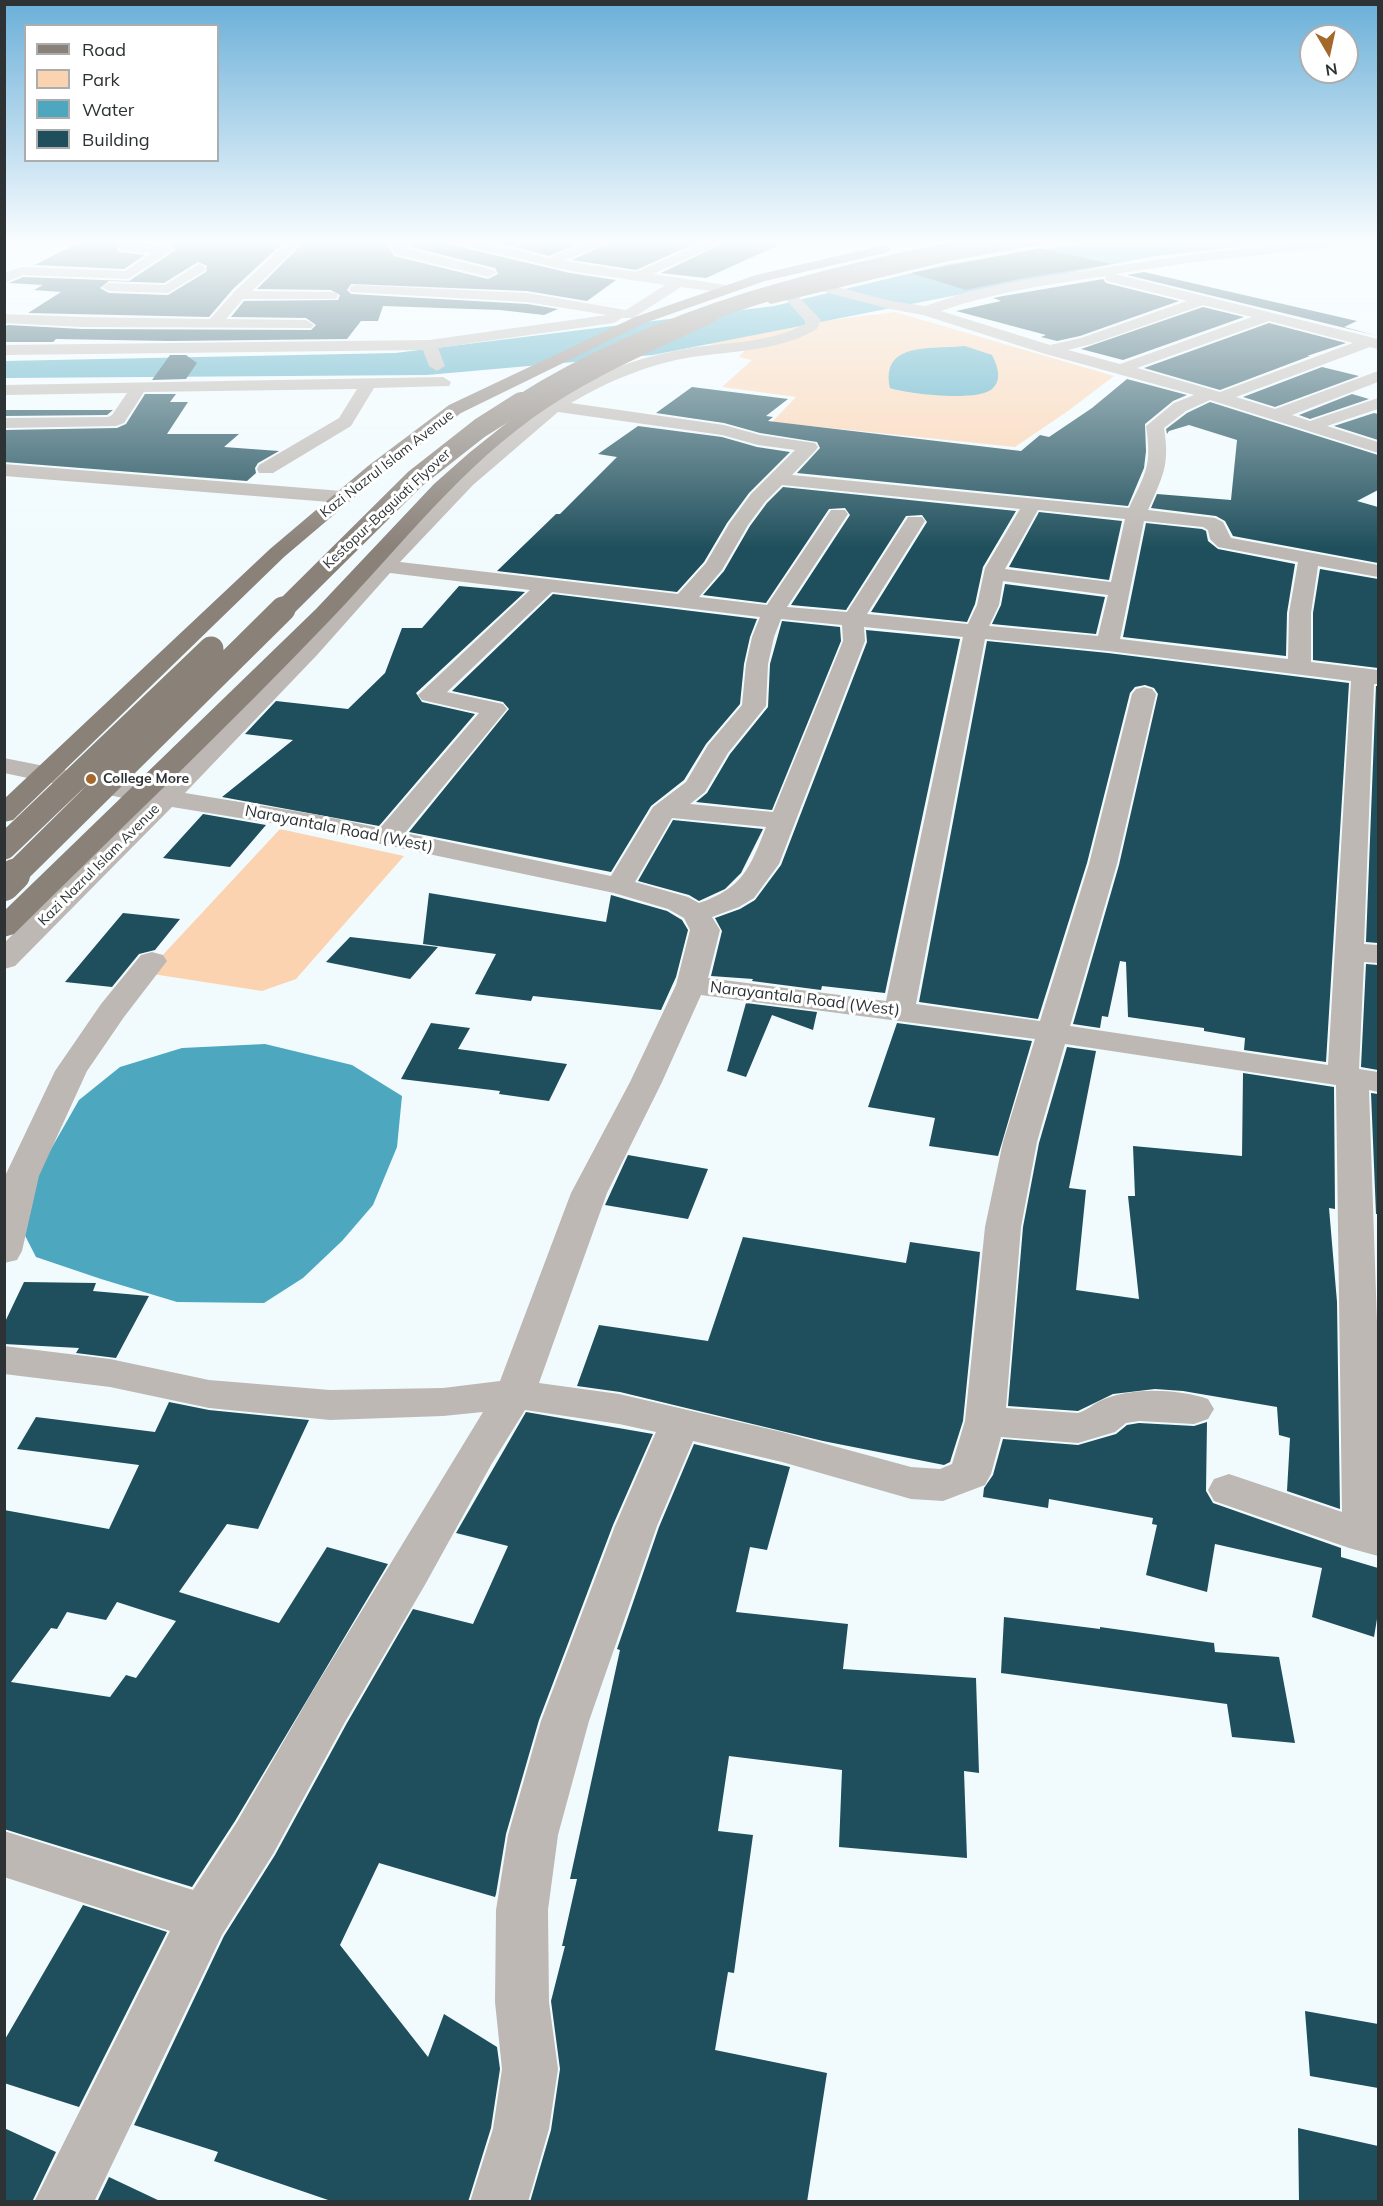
<!DOCTYPE html>
<html>
<head>
<meta charset="utf-8">
<style>
	body { margin:0 }
	#map { position:relative; width:1383px; height:2206px; overflow:hidden; background:#f1fbfe; font-family:Mulish,sans-serif }
	canvas { display:block }
	.frame { position:absolute; inset:0; border:6px solid #2d3335; pointer-events:none }
	.legend { position:absolute; left:24px; top:24px; width:195px; height:138px; box-sizing:border-box; background:#fff; border:2px solid #abadae; margin:0; padding:8px 10px; list-style:none; font-size:18px; color:#2d3335 }
	.legend li { display:flex; align-items:center; gap:12px; height:30px }
	.legend b { width:30px; border:2px solid #abadae }
	.north { position:absolute; left:1299px; top:24px; width:60px; height:60px; box-sizing:border-box; background:#fff; border:2px solid #abadae; border-radius:50%; rotate:171deg; font-size:16px; font-weight:700; line-height:24px; text-align:center; color:#2d3335 }
	.north::after { content:''; display:block; margin:auto; width:21px; height:27px; background:#a4682b; clip-path:polygon(50% 0,100% 100%,50% 72%,0 100%) }
</style>
</head>
<body>
<div id="map">
<canvas width="1383" height="2206"></canvas>
<div class="frame"></div>
<ul class="legend">
<li><b style="height:8px;background:#8a8179"></b>Road</li>
<li><b style="height:16px;background:#fcd3b0"></b>Park</li>
<li><b style="height:16px;background:#4da8bf"></b>Water</li>
<li><b style="height:16px;background:#1f4f5c"></b>Building</li>
</ul>
<div class="north">N</div>
</div>
<script>
const g = document.querySelector('canvas').getContext('2d');
g.lineJoin = 'round';
function fill(path, color) { g.fillStyle = color; g.fill(path, 'evenodd'); }
function trace(path, color, width, dash) { g.strokeStyle = color; g.lineWidth = width; g.lineCap = dash ? 'butt' : 'round'; g.setLineDash(dash || []); g.stroke(path); }
function write(font, color, halo, rows, align = 'center') {
  g.font = font + ' Mulish,sans-serif'; g.lineWidth = 6; g.setLineDash([]); g.textBaseline = 'middle'; g.strokeStyle = halo; g.fillStyle = color; for (const [text, x, y, turn = 0] of rows) {
    g.save(); g.translate(x, y); g.rotate((+turn || 0) * Math.PI / 180); g.textAlign = isNaN(turn) ? turn : align; if (halo) g.strokeText(text, 0, 0); g.fillText(text, 0, 0); g.restore();
  }
}
const green = new Path2D(`
	M895,312L1114,376L1068,411L1015,447L772,422L796,397L722,387L752,360L739,357L745,350L676,339Z
	M280,829L404,856L296,979L262,991L146,973Z`);
const water = new Path2D(`
	M1103,240H1296L1150,257L653,355L427,375L5,378L4,361L395,353L774,306L949,264Z
	M965,346L992,355C997,365 1003,380 992,389C977,402 908,394 890,388C880,340 934,350 965,346Z
	M265,1044L352,1065L402,1096L397,1147L373,1205L342,1241L303,1278L264,1303L177,1302L101,1279L36,1257L16,1218L43,1163L79,1100L120,1067L182,1048Z`);
const building = new Path2D(`
	M83,240H125L117,248L119,252L145,255L124,269L35,265Z
	M147,240H286L233,289L209,317L28,313L61,292L34,290L43,285L9,283L23,277L129,281L176,250L168,243ZM198,262L207,266L206,272L168,295L109,293L100,288L109,281L164,283Z
	M306,240H396L389,247L394,256L488,279L498,274L495,268L411,247L419,240H450L452,245L570,273L616,280L587,301L527,291L351,284L347,290L351,294L527,304L558,309L544,315L500,310L383,306L378,321H361L347,339L170,341L56,339L53,342H4V327L8,325L82,329L311,330L316,325L306,318L231,317L244,301L338,300L340,295L331,290L257,289Z
	M488,240H587L549,256Z
	M615,240H703L636,270L572,260Z
	M730,240H790L706,278L661,273Z
	M1040,248L1111,264L1024,278L966,290L911,273Z
	M1144,272L1357,321L1344,327L1378,336L1127,275Z
	M1103,279L1106,283L1179,301L1080,336L1057,341L1041,337L1046,335L956,311L1001,301L993,298L1003,296Z
	M1203,307L1244,317L1123,360L1081,349Z
	M1269,323L1346,343L1307,356H1310L1220,390L1144,368Z
	M170,355H186L197,363L186,379L152,380Z
	M1322,367L1359,376L1275,407L1243,397Z
	M1127,379L1187,395L1173,401L1145,424L1146,451L1144,468L1128,506L797,473L820,448L817,442L760,433L724,423L656,413L692,387L788,399L766,416L773,417L768,421L1021,451L1040,435L1049,437L1092,408Z
	M145,394H176L170,402H188L167,434H239L224,447L279,451L258,463L255,468L256,473L247,481L4,462V430L117,428L126,424Z
	M1352,394L1369,399L1310,419L1299,415Z
	M1210,402L1378,455V490L1357,501L1378,507V563L1233,536L1225,521L1216,516L1151,508L1157,494L1231,500L1237,440L1189,425L1169,431L1167,434L1166,429L1187,413Z
	M4,410H113L107,415L4,416Z
	M1374,413L1378,414V440L1334,426Z
	M638,426L722,437L757,447L790,452L749,493L727,523L704,562L677,592L497,571L556,514H560L617,457L598,454Z
	M783,487L1016,511L983,567L975,604L967,622L871,612L927,522L922,515L906,516L846,610L791,605L850,515L845,508L829,509L766,603L703,595L724,571L750,526L767,503Z
	M1039,512L1122,521L1109,580L1009,567Z
	M1146,523L1202,529L1206,531L1208,541L1218,549L1295,564L1287,613L1286,656L1123,637Z
	M1320,569L1378,579V668L1313,660V613Z
	M1005,584L1105,597L1096,634L992,624L1001,605Z
	M459,586L525,592L416,693L422,702L475,714L379,826L222,797L293,740L245,734L276,701L348,709L385,673L402,628H422Z
	M553,594L757,619L750,637L744,664L740,704L706,744L684,780L651,806L611,872L409,832L509,709L503,702L452,691Z
	M782,621L840,627L841,641L772,810L696,802L707,793L730,754L768,707L770,664Z
	M866,630L960,639L885,993L822,986L821,990L752,981L753,979L711,976L722,931L715,918L740,909L755,900L781,865L867,642Z
	M987,641L1108,653L1349,683L1326,1062L1244,1050L1245,1038L1204,1031V1028L1128,1017L1126,962L1120,961L1108,1017L1102,1016L1100,1028L1073,1024L1119,865L1158,694L1154,688L1145,685L1135,687L1130,693L1087,863L1038,1019L919,1002Z
	M1376,686H1378V943L1366,942Z
	M203,814L266,825L230,867L163,858Z
	M673,820L763,829L741,873L725,889L699,901L689,895L638,881Z
	M429,893L606,922L611,895L667,911L682,920L688,930L676,977L661,1010L533,996L531,1001L475,994L496,954L423,944Z
	M123,913L180,919L155,950L139,954L112,987L65,982Z
	M350,937L438,947L410,979L326,962Z
	M1366,964L1378,965V1070L1361,1067Z
	M746,1003L817,1012L813,1030L772,1015L746,1077L727,1071Z
	M431,1023L470,1028L458,1049L567,1064L549,1101L499,1094L500,1091L401,1079Z
	M897,1023L1032,1041L998,1156L929,1146L935,1118L868,1107Z
	M1067,1047L1096,1051L1069,1188L1086,1190L1076,1290L1139,1299L1128,1196H1135L1133,1146L1242,1156L1243,1073L1334,1087L1335,1209L1329,1208L1337,1302L1340,1509L1287,1491L1290,1438L1279,1435L1277,1407L1183,1391L1155,1389L1113,1394L1078,1411L1008,1406L1023,1227L1039,1143Z
	M1371,1093L1378,1094V1214H1376Z
	M628,1155L708,1169L688,1219L605,1205Z
	M743,1237L906,1263L910,1242L980,1252L963,1421L950,1462L944,1465L823,1441L620,1392L577,1386L599,1325L708,1341Z
	M24,1282L96,1283L93,1291L149,1296L116,1358L76,1353L79,1348L4,1344V1324Z
	M169,1402L209,1410L309,1420L258,1529L227,1524L179,1592L279,1623L327,1547L388,1564L235,1821L192,1887L4,1829V1510L109,1529L139,1465L17,1449L36,1417L155,1432ZM117,1602L176,1621L136,1678L126,1675L110,1697L11,1682L51,1628L57,1629L67,1612L106,1620Z
	M526,1412L653,1434L613,1525L539,1720L506,1834L496,1894L495,1897L379,1863L340,1945L428,2057L444,2014L497,2047L500,2069L491,2128L468,2202H334L214,2161L218,2152L134,2125L224,1936L275,1855L347,1723L413,1609L473,1624L508,1546L456,1533Z
	M1207,1422L1206,1491L1213,1503L1341,1548V1557L1378,1568V1613L1374,1637L1312,1617L1322,1568L1215,1544L1207,1592L1146,1575L1157,1525L1152,1524L1153,1518L1049,1499L1048,1508L983,1497L984,1488L993,1475L1003,1439L1078,1445L1116,1434L1127,1425L1139,1423L1194,1426Z
	M694,1444L790,1467L767,1550L750,1547L736,1612L848,1624L843,1669L976,1678L979,1773L964,1771L967,1858L839,1847L842,1770L729,1756L718,1831L753,1835L734,1973L728,1972L715,2050L827,2073L807,2202H530L551,2130L560,2069L551,2001L565,1946H562L577,1879H570L620,1650L617,1649L659,1527Z
	M1004,1617L1100,1629V1627L1214,1643L1215,1652L1279,1657L1295,1743L1232,1737L1227,1704L1001,1673Z
	M83,1905L167,1932L79,2107L4,2083V2041Z
	M1305,2011L1378,2024V2088L1310,2076Z
	M4,2128L56,2152L32,2202H4Z
	M1298,2128L1378,2146V2202H1299Z
	M109,2177L162,2202H97Z`);
const minor = new Path2D(`
	M37,240H81C73,247 45,247 37,240Z
	M129,240H145L141,244L167,245L174,249L128,279L23,275L4,283V273L21,267L125,271L152,253L121,251L119,248Z
	M290,240H304L252,291L331,292L336,293L338,296L336,299H243L226,319L306,320L314,325L311,328L82,327L4,323V314L82,317L210,319L235,291Z
	M400,240H417L406,248L494,270L496,273L489,277L395,254L391,247Z
	M452,240H477L549,258L594,240H613L564,261L636,272L710,240H728L653,274L726,285L733,289L726,293L681,287L633,318H622L614,323L438,348L445,366L437,371L429,366L423,350L4,355V345L429,340L607,315L527,302L351,292L349,289L351,286L356,285L527,293L626,310L665,285L571,271L453,243Z
	M908,240H926L913,247L908,246L906,243Z
	M1318,240H1364L1358,244L1188,263L1115,274L1378,339V349L1370,347L1236,397L1275,409L1378,371V382L1292,415L1310,421L1378,398V409L1327,426L1378,442V453L1210,400L1186,411L1164,428C1170,465 1163,476 1148,510L1215,518L1223,522L1231,538L1378,565V577L1318,566L1311,613V662L1378,670V684H1374L1364,944L1378,945V963L1364,962L1359,1069L1378,1072V1092L1369,1090L1378,1351V1556L1349,1548L1214,1501L1208,1490L1214,1479L1229,1474L1342,1512L1336,1085L1065,1044L1037,1142L1021,1227L1006,1408L1078,1413C1088,1410 1093,1404 1102,1400C1133,1387 1177,1389 1208,1399L1214,1409L1208,1419L1194,1424L1139,1421L1126,1423L1115,1432L1078,1443L1001,1437L991,1474L985,1485L943,1501L911,1499L782,1462L693,1441L657,1526L589,1721L558,1835L548,1910L549,2002L558,2069L549,2129L528,2202H470L493,2129L502,2069L495,2002L496,1910L508,1835L541,1721L615,1526L656,1432L619,1424L525,1410L491,1465L426,1583L345,1722L273,1854L222,1935L94,2202H34L170,1931L4,1877V1831L193,1890L237,1822L311,1694L483,1412L443,1416L330,1420L209,1408L110,1387L4,1374V1346L110,1359L209,1380L330,1390L443,1388L500,1381L571,1193L630,1082L676,985L690,930L684,918L668,909L614,893L319,831L172,807L15,966L4,969V943L147,803L4,773V758L160,789C217,733 273,676 327,617C385,553 442,489 509,434C529,418 548,402 571,389C607,368 649,355 690,348C728,342 771,343 805,324V321L782,295L789,291L794,292L821,320L817,329C780,351 733,351 692,357C649,364 608,381 571,403L724,425L760,435L815,443L818,447L815,451L792,475L1129,508C1146,472 1152,466 1146,426L1174,403L1194,395L1042,353L923,315L890,309L817,290L815,287L817,284L822,283L891,301L925,306L967,292L1024,280L1188,255ZM1107,276L1105,278L1107,281L1187,301L1081,338L1050,345L941,311C995,292 1050,284 1107,276ZM1203,305L1252,317L1120,364L1068,350L1092,344ZM1269,321L1353,343L1220,392L1137,368ZM558,412L722,435L758,445L795,450L751,494L729,524L706,563L678,594L400,562L473,485ZM782,485L1020,509L985,568L977,605L968,624L867,614L925,521L922,517H908L847,612L787,607L848,514L845,510H831L767,605L699,597L722,570L748,525L765,502ZM1038,510L1125,519L1111,582L1005,569ZM1144,521L1203,527L1208,530L1210,539L1218,547L1298,562L1289,613L1288,659L1120,639ZM390,573L530,590L418,695L422,700L479,713L380,828L319,815L185,793L317,655ZM1003,581L1108,595L1098,636L989,626L999,605ZM552,592L760,617L752,637L746,664L742,705L708,745L686,782L653,807L611,876L405,833L507,709L503,704L447,692ZM781,619L842,625L843,641L773,812L690,804L705,792L728,753L766,706L768,664L774,637ZM864,627L963,637L886,1001L708,978L720,930L712,917L739,907L754,898L779,864L865,641ZM985,639L1108,651L1351,681L1328,1065L1070,1026L1117,864L1156,694L1152,689L1144,687L1136,689L1132,694L1089,864L1040,1021L916,1004ZM672,818L766,827C750,868 743,888 699,903L688,897L635,882ZM701,995L1035,1039L1003,1142L985,1227L965,1421L952,1464L940,1469L911,1467L782,1432L619,1394L539,1383L607,1193L662,1082Z
	M199,264L206,268L204,271L168,293L109,291L102,287L109,283L165,285Z
	M443,377L451,382L449,386L374,388L351,426L273,473H259L257,469L259,465L339,418L357,389L144,392L124,423L116,426L4,428V418L108,417L112,415L127,393L4,395V385Z
	M4,464L342,491L349,493L352,497L349,501L342,503L4,476Z
	M152,952L163,955L167,961L124,1017L87,1071L39,1176L22,1251L17,1260L4,1263L5,1176L55,1071L101,1004L141,955Z`);
const major = new Path2D(`
	M1019,240H1049L1043,244L945,262L771,304L764,300L766,297L945,254Z
	M884,245L889,246L891,249L889,252L765,281L645,323L461,413L382,474L284,557L13,820L4,822V799L270,549L368,466L449,405L635,317L756,275Z
	M710,314L715,316L718,319L715,322C658,348 600,373 547,408C463,464 401,546 332,618C229,726 120,829 14,934L4,937V911L316,609L434,484L469,453L534,401L592,367Z`);
const majorBridgeFar3 = new Path2D(`
	M519,403C664,311 832,272 999,240`);
const majorBridgeFar2 = new Path2D(`
	M282,611L415,479L480,428L521,402`);
const majorBridgeFar1 = new Path2D(`
	M4,847L211,649
	M13,876L283,609`);
const majorBridge = new Path2D(`
	M4,885L14,875`);
const markers = [
	[91,779,6,"#a4682b"]
];
const farStreetnames = [
	["Kazi Nazrul Islam Avenue",387,464,-38],
	["Kestopur-Baguiati Flyover",387,509,-43],
	["Kazi Nazrul Islam Avenue",99,865,-45]
];
const farPoinames = [
	["College More",103,779]
];
const streetNames = [
	["Narayantala Road (West)",339,829,11],
	["Narayantala Road (West)",805,999,7]
];
fill(green, '#fcd3b0');
fill(water, '#4da8bf');
fill(building, '#1f4f5c');
fill(minor, '#bdb8b3');
fill(major, '#8a8179');
trace(majorBridgeFar3, '#8a8179', 15);
trace(majorBridgeFar2, '#8a8179', 20);
trace(majorBridgeFar1, '#8a8179', 25);
trace(majorBridge, '#8a8179', 32);
const sky = g.createLinearGradient(0, 0, 0, 549);
sky.addColorStop(0, '#6aafd8');
sky.addColorStop(0.44, '#f9fdff');
sky.addColorStop(1, '#f9fdff00');
g.fillStyle = sky;
g.fillRect(0, 0, 1383, 549);
for (const [x, y, r, color] of markers) { const dot = new Path2D(); dot.arc(x, y, r, 0, 2 * Math.PI); g.fillStyle = color; g.fill(dot); trace(dot, '#fff', 2); }
write('14px', '#2d3335', '#fff', farStreetnames);
write('bold 14px', '#2d3335', '#fff', farPoinames, 'left');
write('16px', '#2d3335', '#fff', streetNames);
</script>
</body>
</html>
